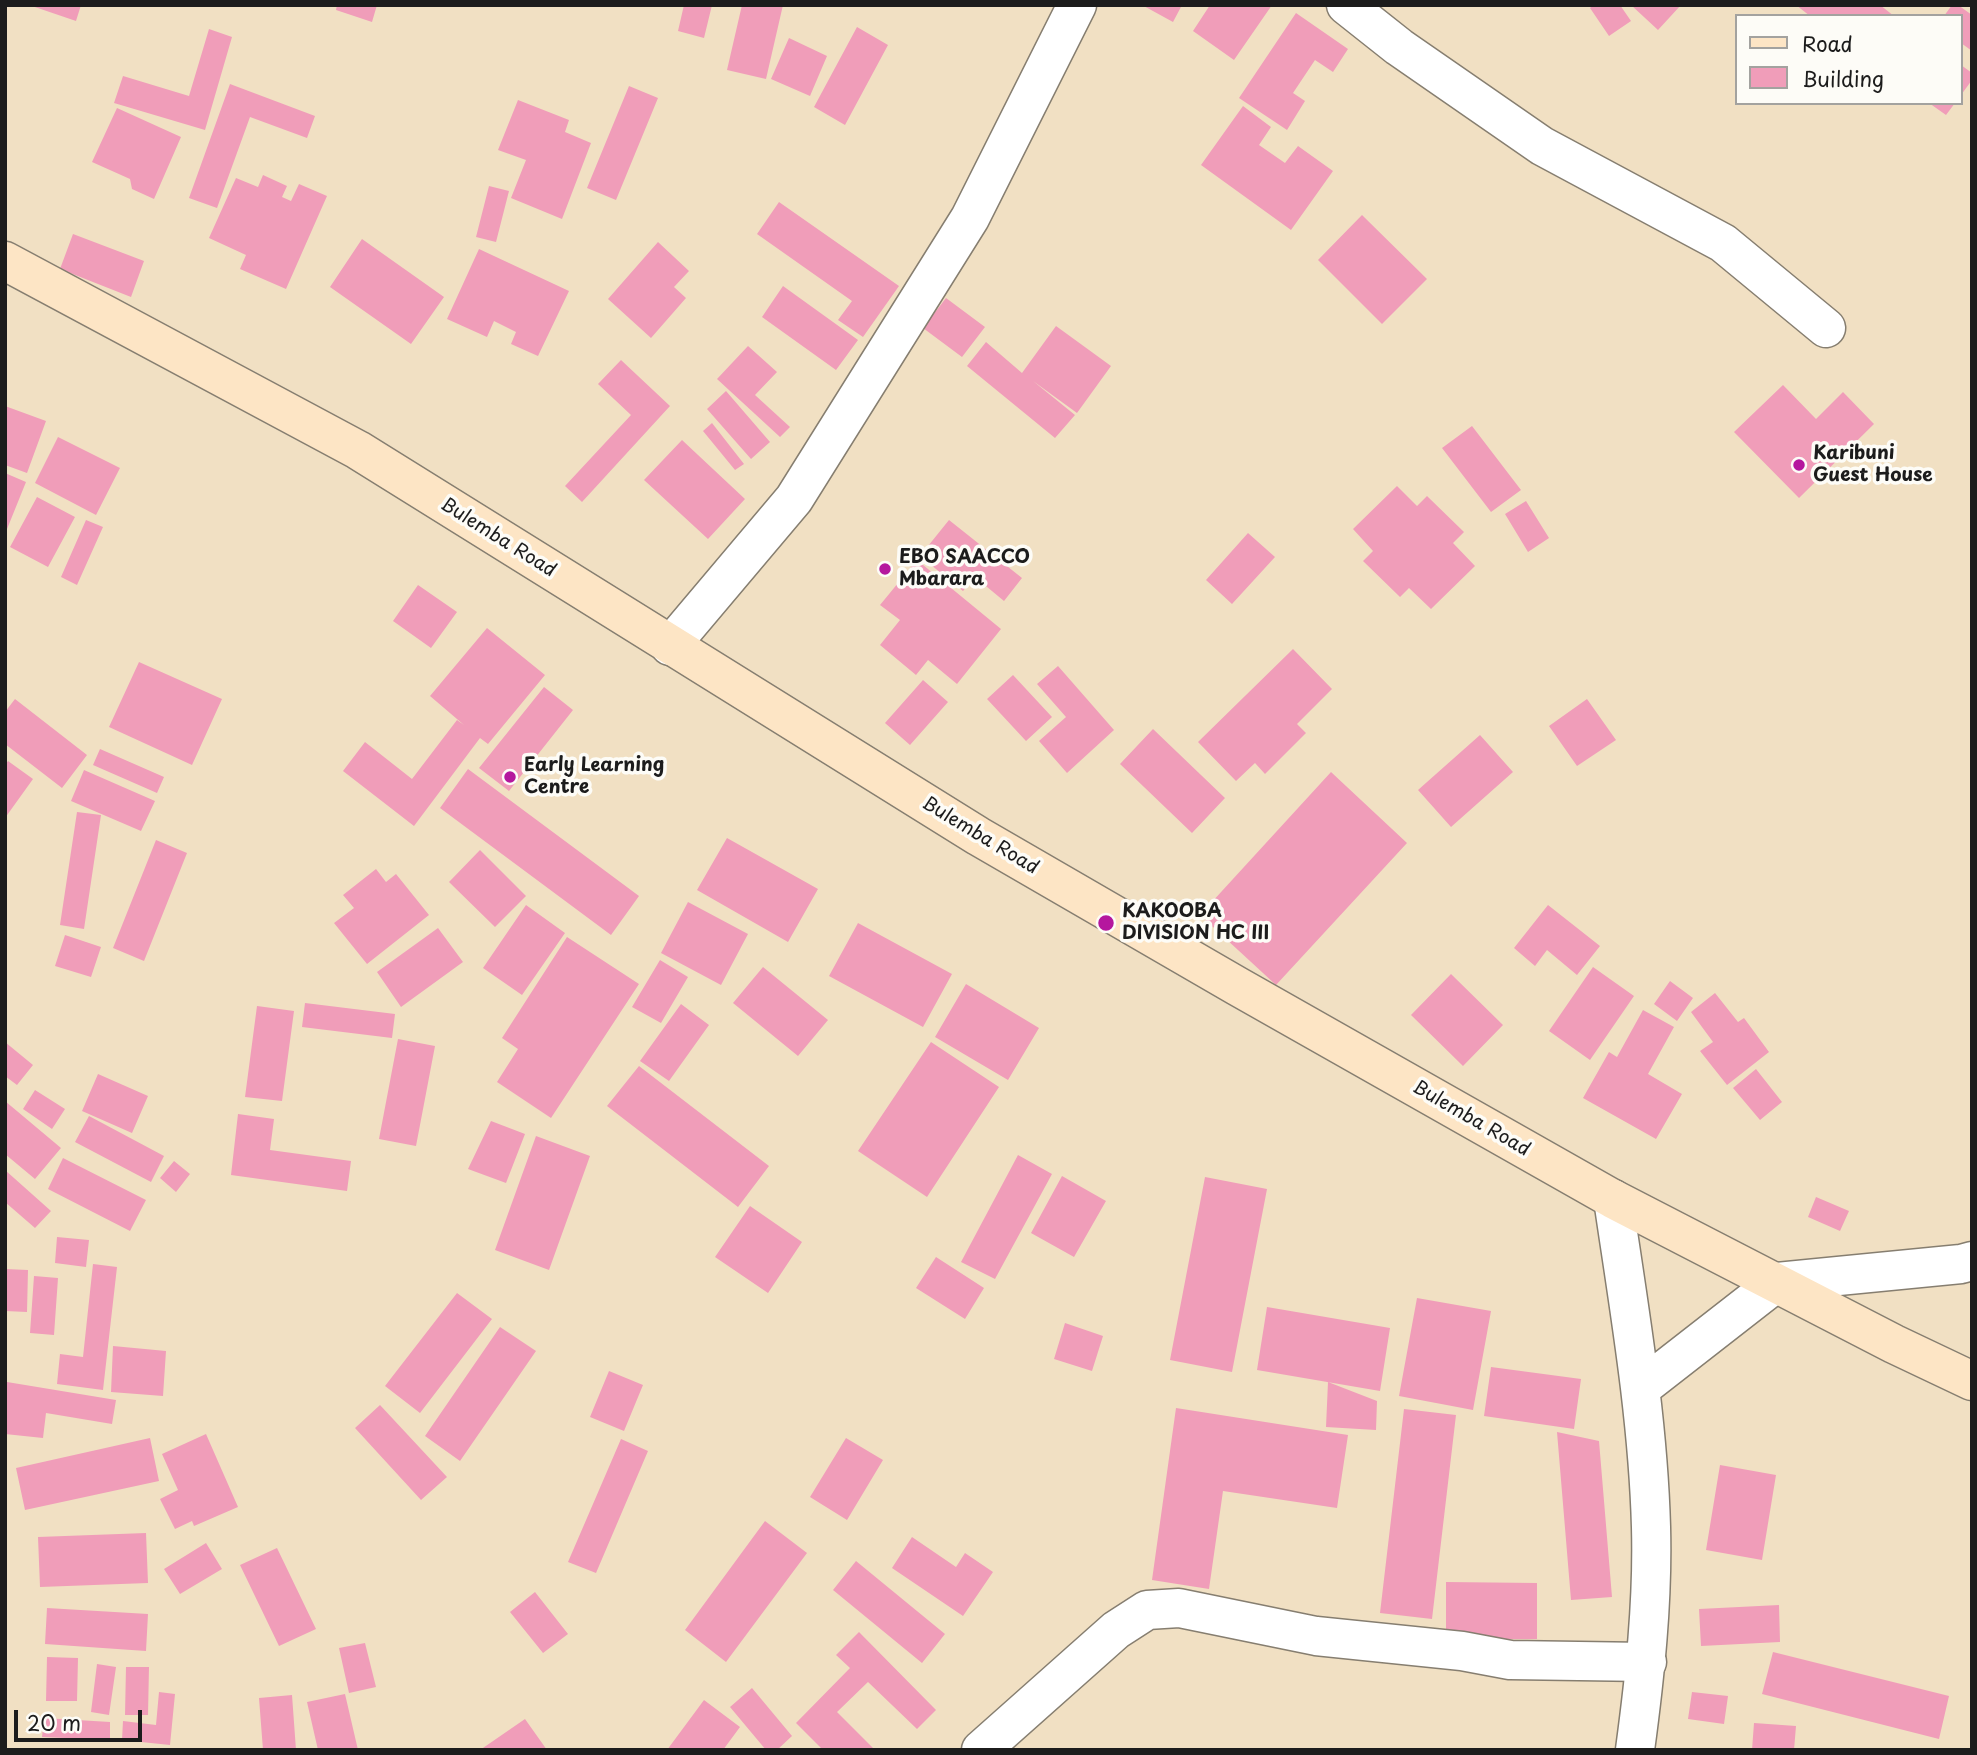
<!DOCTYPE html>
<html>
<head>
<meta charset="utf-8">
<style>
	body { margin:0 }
	#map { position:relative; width:1977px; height:1755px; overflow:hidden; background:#f1e0c3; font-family:"Playpen Sans",sans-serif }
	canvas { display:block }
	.frame { position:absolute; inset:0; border:7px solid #1c1c1c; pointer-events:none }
	.legend { position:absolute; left:1735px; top:14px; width:228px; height:91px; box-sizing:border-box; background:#fdfcf7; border:2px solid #a3a29f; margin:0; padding:9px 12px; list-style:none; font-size:21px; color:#1c1c1c }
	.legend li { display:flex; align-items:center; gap:14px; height:35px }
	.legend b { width:35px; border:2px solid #a3a29f }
	.scale { position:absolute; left:14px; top:1710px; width:128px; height:32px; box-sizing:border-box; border:4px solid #1c1c1c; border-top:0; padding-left:9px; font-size:21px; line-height:24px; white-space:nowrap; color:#1c1c1c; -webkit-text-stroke:5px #fdfcf7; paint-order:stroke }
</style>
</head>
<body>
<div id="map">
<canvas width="1977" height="1755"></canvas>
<div class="frame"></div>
<ul class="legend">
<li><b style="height:9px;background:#fde5c5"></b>Road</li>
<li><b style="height:19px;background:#f09db9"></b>Building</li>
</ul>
<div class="scale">20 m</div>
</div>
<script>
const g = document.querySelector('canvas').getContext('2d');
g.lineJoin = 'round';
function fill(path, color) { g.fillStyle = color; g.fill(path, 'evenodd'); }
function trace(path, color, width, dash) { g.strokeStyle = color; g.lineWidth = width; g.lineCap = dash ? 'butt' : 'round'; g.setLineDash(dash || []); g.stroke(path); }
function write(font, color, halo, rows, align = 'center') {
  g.font = font + ' "Playpen Sans",sans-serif'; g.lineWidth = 7; g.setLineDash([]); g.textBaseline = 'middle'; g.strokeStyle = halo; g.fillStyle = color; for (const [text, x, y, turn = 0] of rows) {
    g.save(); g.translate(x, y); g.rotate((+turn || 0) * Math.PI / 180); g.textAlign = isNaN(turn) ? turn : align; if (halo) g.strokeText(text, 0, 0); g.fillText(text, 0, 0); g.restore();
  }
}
const building = new Path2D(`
	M29,5H81L76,21Z
	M337,5H377L372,22L336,10Z
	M684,5H712L704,38L678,31Z
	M742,5H783L766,79L727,70Z
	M1142,5H1182L1173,22Z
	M1210,5H1272L1234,60L1193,31Z
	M1593,5H1620L1631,21L1609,36L1590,8Z
	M1631,5H1681L1658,30Z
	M1796,5H1880L1894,16H1810Z
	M1952,5H1958L1972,15V51L1961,43V16H1944Z
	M1296,13L1348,49L1333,72L1315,60L1293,93L1305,101L1287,130L1239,98Z
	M857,27L888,45L845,125L814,107Z
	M209,29L232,37L205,130L114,103L123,76L189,96Z
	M789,38L827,56L810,96L771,79Z
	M1961,65L1972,73V80L1961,95Z
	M230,84L315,116L307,138L250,117L217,208L189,198Z
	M629,86L658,98L616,200L587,188Z
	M518,100L569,120L565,132L591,143L562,219L511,198L526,160L498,150Z
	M1929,103H1955L1946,115Z
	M1243,106L1271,127L1259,145L1285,163L1298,146L1333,171L1291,230L1201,165Z
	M117,108L181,137L154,199L132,189L130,179L92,162Z
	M263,175L287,186L282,197L291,201L299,184L327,196L286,289L240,269L246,255L209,238L236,178L258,187Z
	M489,186L509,191L496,242L476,237Z
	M779,202L899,286L863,337L838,320L852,301L757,234Z
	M1362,215L1427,279L1382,324L1318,260Z
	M73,234L144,261L131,297L60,269Z
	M362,239L444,297L411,344L330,287Z
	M658,242L689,271L674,287L686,298L651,338L608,299Z
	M479,249L569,291L538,356L511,344L516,332L494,321L487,337L447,319Z
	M783,286L858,340L836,370L762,317Z
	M946,298L985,327L962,357L923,328Z
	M1056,326L1111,366L1077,413L1033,381L1075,415L1055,438L967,366L986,342L1022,373Z
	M748,346L777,372L755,395L790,427L780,437L717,379Z
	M621,360L670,406L582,502L565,486L631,415L598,384Z
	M1783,385L1816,419L1843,392L1874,424L1799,498L1734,432Z
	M726,391L770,442L751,459L707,409Z
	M5,406L46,421L27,473L5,465Z
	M712,423L744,464L735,470L703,431Z
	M1472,426L1521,490L1491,512L1442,448Z
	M58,437L120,468L96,515L35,483Z
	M682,440L745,499L708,539L644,480Z
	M5,473L26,482L5,534Z
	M1397,486L1417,506L1427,496L1464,532L1453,543L1475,566L1431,609L1409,588L1400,597L1363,561L1373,551L1353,529Z
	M37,497L75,517L48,567L10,547Z
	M1526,501L1549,538L1528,552L1505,514Z
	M86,520L103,527L77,585L61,577Z
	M949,520L1022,578L1004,601L975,577L963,591L920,556Z
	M1248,533L1275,557L1232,604L1206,580Z
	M917,560L1001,629L957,684L928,660L916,675L880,645L900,620L880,605Z
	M418,585L457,612L431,648L393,621Z
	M487,628L545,675L488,744L480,738L414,826L343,771L365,742L412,779L457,720L464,725L430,696Z
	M1293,649L1332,689L1297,724L1306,733L1265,774L1255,763L1236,781L1198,742Z
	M139,662L222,699L192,765L109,727Z
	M1058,666L1114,730L1067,773L1039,741L1066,717L1037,684Z
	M1013,675L1052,717L1026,741L987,699Z
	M923,680L948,702L910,745L885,723Z
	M544,687L573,710L509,791L479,768Z
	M15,699L87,755L62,788L5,744V712Z
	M1587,699L1616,740L1577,766L1549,726Z
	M1153,729L1225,798L1192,833L1120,764Z
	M1480,735L1513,772L1451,827L1418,790Z
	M100,749L164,777L157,793L93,765Z
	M8,761L33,779L5,818V765Z
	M468,769L639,896L611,935L440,808Z
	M84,770L155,801L141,831L71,801Z
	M1331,772L1407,843L1276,985L1200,915Z
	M77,812L101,815L84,929L60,925Z
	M727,838L818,889L788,942L697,890Z
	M156,840L187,853L144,961L113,948Z
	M480,850L526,896L495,927L449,882Z
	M376,869L386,882L396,874L429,915L367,964L334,923L354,908L343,895Z
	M688,902L748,934L721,985L661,953Z
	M526,905L565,933L522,995L483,968Z
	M1548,905L1600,946L1577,975L1547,950L1535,966L1514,948Z
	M858,923L952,974L923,1027L829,976Z
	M438,928L463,962L401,1007L377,972Z
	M65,935L101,947L91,977L55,966Z
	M567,937L639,984L551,1118L497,1082L518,1049L502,1038Z
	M660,960L688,977L661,1023L632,1007Z
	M763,967L828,1020L798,1056L733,1003Z
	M1593,967L1634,996L1590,1060L1549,1031Z
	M1451,974L1503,1025L1463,1066L1411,1015Z
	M1670,981L1693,998L1677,1021L1654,1004Z
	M966,984L1039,1028L1008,1080L935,1037Z
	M1715,993L1738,1022L1744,1018L1769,1052L1727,1085L1700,1051L1713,1042L1691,1012Z
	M305,1003L395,1014L392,1038L302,1027Z
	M681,1004L709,1025L669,1081L640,1061Z
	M257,1006L294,1011L282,1101L245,1097Z
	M1643,1010L1674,1027L1648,1074L1682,1094L1656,1139L1583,1098L1609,1052L1617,1057Z
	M398,1039L435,1046L416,1146L379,1139Z
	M5,1042L33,1065L17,1085L5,1076Z
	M931,1042L999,1087L927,1197L858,1151Z
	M639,1066L769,1166L738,1207L607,1106Z
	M1756,1069L1782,1102L1760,1120L1733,1088Z
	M98,1074L148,1096L132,1133L82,1111Z
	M35,1090L65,1109L52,1129L23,1109Z
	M5,1101L61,1148L35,1179L5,1154Z
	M238,1114L274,1119L270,1150L351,1161L347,1191L231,1175Z
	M89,1116L164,1156L151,1182L75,1142Z
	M491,1121L525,1134L506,1183L468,1169Z
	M536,1136L590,1156L549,1270L495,1250Z
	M1018,1155L1052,1174L995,1279L961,1262Z
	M63,1158L146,1200L130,1231L48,1189Z
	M174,1161L190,1174L176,1192L160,1178Z
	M5,1170L51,1211L35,1228L5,1202Z
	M1062,1176L1106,1201L1074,1257L1031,1233Z
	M1205,1177L1267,1189L1232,1372L1170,1360Z
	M1816,1197L1849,1211L1840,1231L1808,1217Z
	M750,1206L802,1242L768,1293L715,1257Z
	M57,1237L89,1240L86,1267L55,1263Z
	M936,1257L984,1288L965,1319L916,1288Z
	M93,1264L117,1267L103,1390L57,1384L60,1354L83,1357Z
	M5,1269L28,1270L27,1312L5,1311Z
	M34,1276L58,1278L54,1335L30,1333Z
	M457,1293L492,1319L420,1413L385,1386Z
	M1417,1298L1491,1311L1473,1410L1399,1396Z
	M1267,1307L1390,1328L1380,1391L1257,1370Z
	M1065,1323L1103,1336L1092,1371L1054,1359Z
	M500,1327L536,1351L460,1461L425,1436Z
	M113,1346L166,1351L163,1396L111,1392Z
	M1491,1367L1581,1379L1574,1429L1484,1416Z
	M609,1371L643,1385L624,1431L590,1417Z
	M7,1382L116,1400L112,1424L46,1413L43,1438L5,1434Z
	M1328,1382L1377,1401L1376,1430L1326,1427Z
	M380,1405L447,1477L421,1500L355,1428Z
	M1176,1408L1348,1435L1337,1508L1223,1491L1209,1589L1152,1580Z
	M1404,1409L1456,1415L1432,1619L1380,1613Z
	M1557,1432L1599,1441L1612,1597L1571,1600Z
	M206,1434L238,1507L194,1526L192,1521L175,1529L160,1499L178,1490L162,1454Z
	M150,1438L159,1481L25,1510L16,1468Z
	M846,1438L883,1460L847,1520L810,1497Z
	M621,1439L648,1451L596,1573L568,1562Z
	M1720,1465L1776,1475L1762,1560L1706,1550Z
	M765,1521L807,1553L726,1662L685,1630Z
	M146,1533L148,1583L40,1587L38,1537Z
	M912,1537L956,1567L965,1553L993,1572L963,1616L892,1568Z
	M206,1543L222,1569L180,1594L164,1569Z
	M277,1548L316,1629L279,1646L240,1565Z
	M856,1561L945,1634L922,1663L833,1590Z
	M1446,1582L1537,1583V1639H1446Z
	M535,1592L568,1634L543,1653L510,1612Z
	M1779,1605L1780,1642L1701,1646L1699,1609Z
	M47,1608L148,1614L146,1651L45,1644Z
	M859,1632L936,1710L917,1729L868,1682L837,1712L875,1750H823L796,1723L850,1668L836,1655Z
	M365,1643L376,1687L349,1693L339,1648Z
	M1773,1652L1949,1696L1939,1739L1762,1694Z
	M47,1657L78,1658L77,1701H46Z
	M97,1664L116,1667L109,1715L91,1712Z
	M126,1667H149L148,1715H125Z
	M752,1688L792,1736L777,1750H766L730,1707Z
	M159,1692L175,1694L170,1745L122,1740L123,1721L156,1725Z
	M1692,1692L1728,1696L1724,1724L1688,1719Z
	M345,1694L358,1750H318L307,1702Z
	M292,1695L296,1750H263L259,1698Z
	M704,1700L740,1727L723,1750H667Z
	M44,1718L110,1722V1740L42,1737Z
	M525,1719L547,1750H480Z
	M1754,1723L1796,1726L1794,1750H1752Z`);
const minor = new Path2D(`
	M1346,5L1399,47L1542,146L1723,243L1826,328
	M670,646L794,499L970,218L1077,5
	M981,1750L1116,1630L1147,1610L1179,1608L1316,1636L1462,1651L1510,1660L1647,1662`);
const tertiary = new Path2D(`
	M1613,1199C1629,1308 1648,1417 1651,1527C1653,1601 1645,1676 1635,1750
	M1641,1388L1777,1282L1961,1264L1972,1261`);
const secondary = new Path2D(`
	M5,261L358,450L978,836L1237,986L1613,1199L1894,1344L1972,1381`);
const markers = [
	[1799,465,7,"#b5179e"],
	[885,569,7,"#b5179e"],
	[510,777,7,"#b5179e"],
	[1106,923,9,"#b5179e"]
];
const poiNames = [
	["Karibuni",1813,454],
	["Guest House",1813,476],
	["EBO SAACCO",899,558],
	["Mbarara",899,580],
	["Early Learning",524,766],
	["Centre",524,788],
	["KAKOOBA",1122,912],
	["DIVISION HC III",1122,934]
];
const streetNames = [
	["Bulemba Road",498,538,32],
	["Bulemba Road",980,836,31],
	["Bulemba Road",1471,1119,30]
];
fill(building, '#f09db9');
trace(minor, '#867e70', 41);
trace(tertiary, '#867e70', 41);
trace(secondary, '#867e70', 41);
trace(minor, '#fff', 38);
trace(tertiary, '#fff', 38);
trace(secondary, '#fde5c5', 38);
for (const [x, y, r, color] of markers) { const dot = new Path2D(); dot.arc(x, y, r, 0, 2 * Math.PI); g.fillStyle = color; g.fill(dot); trace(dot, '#fdfcf7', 2.5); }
write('bold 19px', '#1c1c1c', '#fdfcf7', poiNames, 'left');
write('19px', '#1c1c1c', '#fdfcf7', streetNames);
</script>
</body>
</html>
